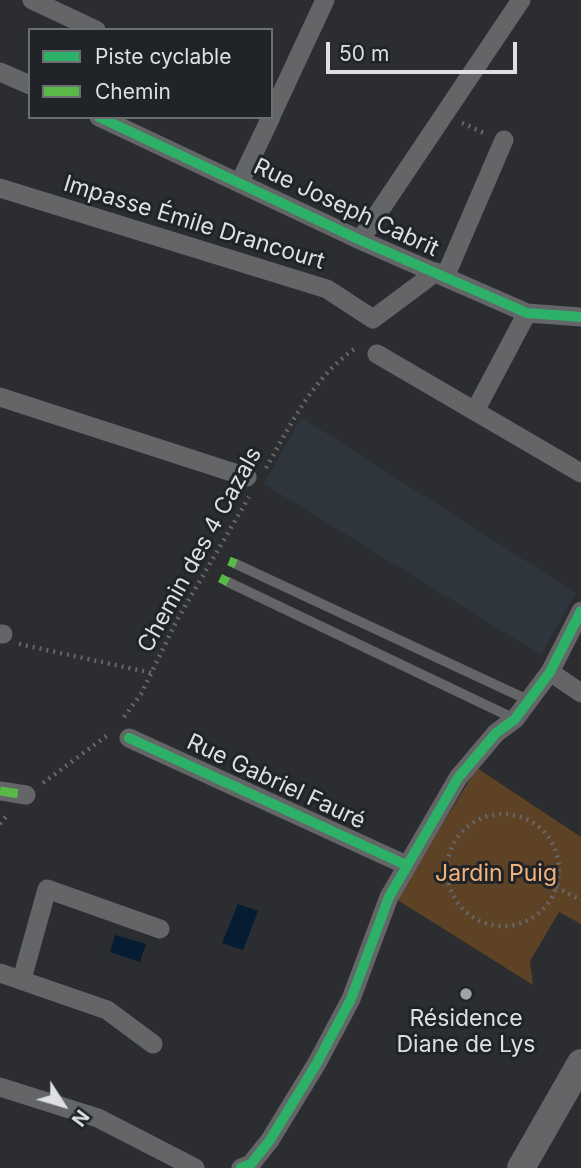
<!DOCTYPE html>
<html>
<head>
<meta charset="utf-8">
<style>
	body { margin:0 }
	#map { position:relative; width:581px; height:1168px; overflow:hidden; background:#2b2d30; font-family:Inter,sans-serif }
	canvas { display:block }
	.legend { position:absolute; left:28px; top:28px; width:245px; height:91px; box-sizing:border-box; background:#202327; border:2px solid #6c6e72; margin:0; padding:9px 12px; list-style:none; font-size:21px; color:#dddfe2 }
	.legend li { display:flex; align-items:center; gap:14px; height:35px }
	.legend b { width:35px; border:2px solid #6c6e72 }
	.north { position:absolute; left:28px; top:1070px; width:70px; height:70px; -webkit-text-stroke:5px #202327; paint-order:stroke; rotate:127deg; font-size:19px; font-weight:700; line-height:28px; text-align:center; color:#dddfe2 }
	.north::after { content:''; display:block; margin:auto; width:24px; height:32px; background:#dddfe2; clip-path:polygon(50% 0,100% 100%,50% 72%,0 100%) }
	.scale { position:absolute; left:326px; top:42px; width:191px; height:32px; box-sizing:border-box; border:4px solid #dddfe2; border-top:0; padding-left:9px; font-size:21px; line-height:24px; white-space:nowrap; color:#dddfe2; -webkit-text-stroke:5px #202327; paint-order:stroke }
</style>
</head>
<body>
<div id="map">
<canvas width="581" height="1168"></canvas>
<ul class="legend">
<li><b style="height:9px;background:#2db169"></b>Piste cyclable</li>
<li><b style="height:9px;background:#58b947"></b>Chemin</li>
</ul>
<div class="north">N</div>
<div class="scale">50 m</div>
</div>
<script>
const g = document.querySelector('canvas').getContext('2d');
g.lineJoin = 'round';
function fill(path, color) { g.fillStyle = color; g.fill(path, 'evenodd'); }
function trace(path, color, width, dash) { g.strokeStyle = color; g.lineWidth = width; g.lineCap = dash ? 'butt' : 'round'; g.setLineDash(dash || []); g.stroke(path); }
function write(font, color, halo, rows, align = 'center') {
  g.font = font + ' Inter,sans-serif'; g.lineWidth = 6; g.setLineDash([]); g.textBaseline = 'middle'; g.strokeStyle = halo; g.fillStyle = color; for (const [text, x, y, turn = 0] of rows) {
    g.save(); g.translate(x, y); g.rotate((+turn || 0) * Math.PI / 180); g.textAlign = isNaN(turn) ? turn : align; if (halo) g.strokeText(text, 0, 0); g.fillText(text, 0, 0); g.restore();
  }
}
const built = new Path2D(`
	M301,417L576,593L541,655L264,484Z`);
const green = new Path2D(`
	M477,768L581,837V924L559,912L530,961L533,985L396,899Z`);
const water = new Path2D(`
	M238,904L258,911L243,950L222,943Z
	M115,935L146,944L140,962L110,952Z`);
const path = new Path2D(`
	M462,123L486,134
	M266,468C291,424 313,377 356,348
	M19,644L152,673
	M124,717L141,694L177,620L249,497
	M43,783L109,734
	M447 870a56 56 0 1 1 112 0a56 56 0 1 1-112 0Z
	M0,824L8,814
	M556,887L581,900`);
const lane = new Path2D(`
	M236,564L528,700
	M228,582L515,719`);
const street = new Path2D(`
	M32,0L96,30
	M0,72L30,85
	M271,116L325,0
	M99,117L360,240L527,313L581,317
	M240,182L271,117
	M0,188L327,289L373,319L436,272
	M360,240L521,0
	M445,277L504,140
	M377,354L581,473
	M0,397L247,477
	M475,411L527,313
	M0,634H3
	M550,672L581,693
	M129,738L406,865
	M0,791L26,795
	M0,973L107,1010L153,1044
	M22,979L47,889L160,929
	M0,1087L98,1118L195,1168
	M241,1168L251,1164L270,1140L317,1063L351,999L389,897L458,778L496,733L515,719L550,672L581,611`);
const secondary = new Path2D(`
	M521,1168L581,1063`);
const quiet = new Path2D(`
	M229,561L236,564
	M220,578L228,582
	M0,791L26,795`);
const cycleway = new Path2D(`
	M99,117L360,240L527,313L581,317
	M129,738L406,865
	M241,1168L251,1164L270,1140L317,1063L351,999L389,897L458,778L496,733L515,719L550,672L581,611`);
const markers = [
	[466,994,7,"#9fa1a4"]
];
const streetNames = [
	["Rue Joseph Cabrit",346,208,25],
	["Impasse Émile Drancourt",194,223,17],
	["Chemin des 4 Cazals",200,550,-61],
	["Rue Gabriel Fauré",276,782,25]
];
const parkNames = [
	["Jardin Puig",496,874]
];
const poiNames = [
	["Résidence",466,1019],
	["Diane de Lys",466,1045]
];
fill(built, '#2e353d');
fill(green, '#5e4226');
fill(water, '#061c32');
trace(path, '#666768', 4.5, [2, 5]);
trace(lane, '#636567', 10);
trace(street, '#636567', 19);
trace(secondary, '#636567', 28);
trace(quiet, '#58b947', 9, [18, 9]);
trace(cycleway, '#2db169', 10);
for (const [x, y, r, color] of markers) { const dot = new Path2D(); dot.arc(x, y, r, 0, 2 * Math.PI); g.fillStyle = color; g.fill(dot); trace(dot, '#202327', 2.5); }
write('23px', '#dddfe2', '#202327', streetNames);
write('23px', '#f1b47d', '#202327', parkNames);
write('23px', '#dddfe2', '#202327', poiNames);
</script>
</body>
</html>
